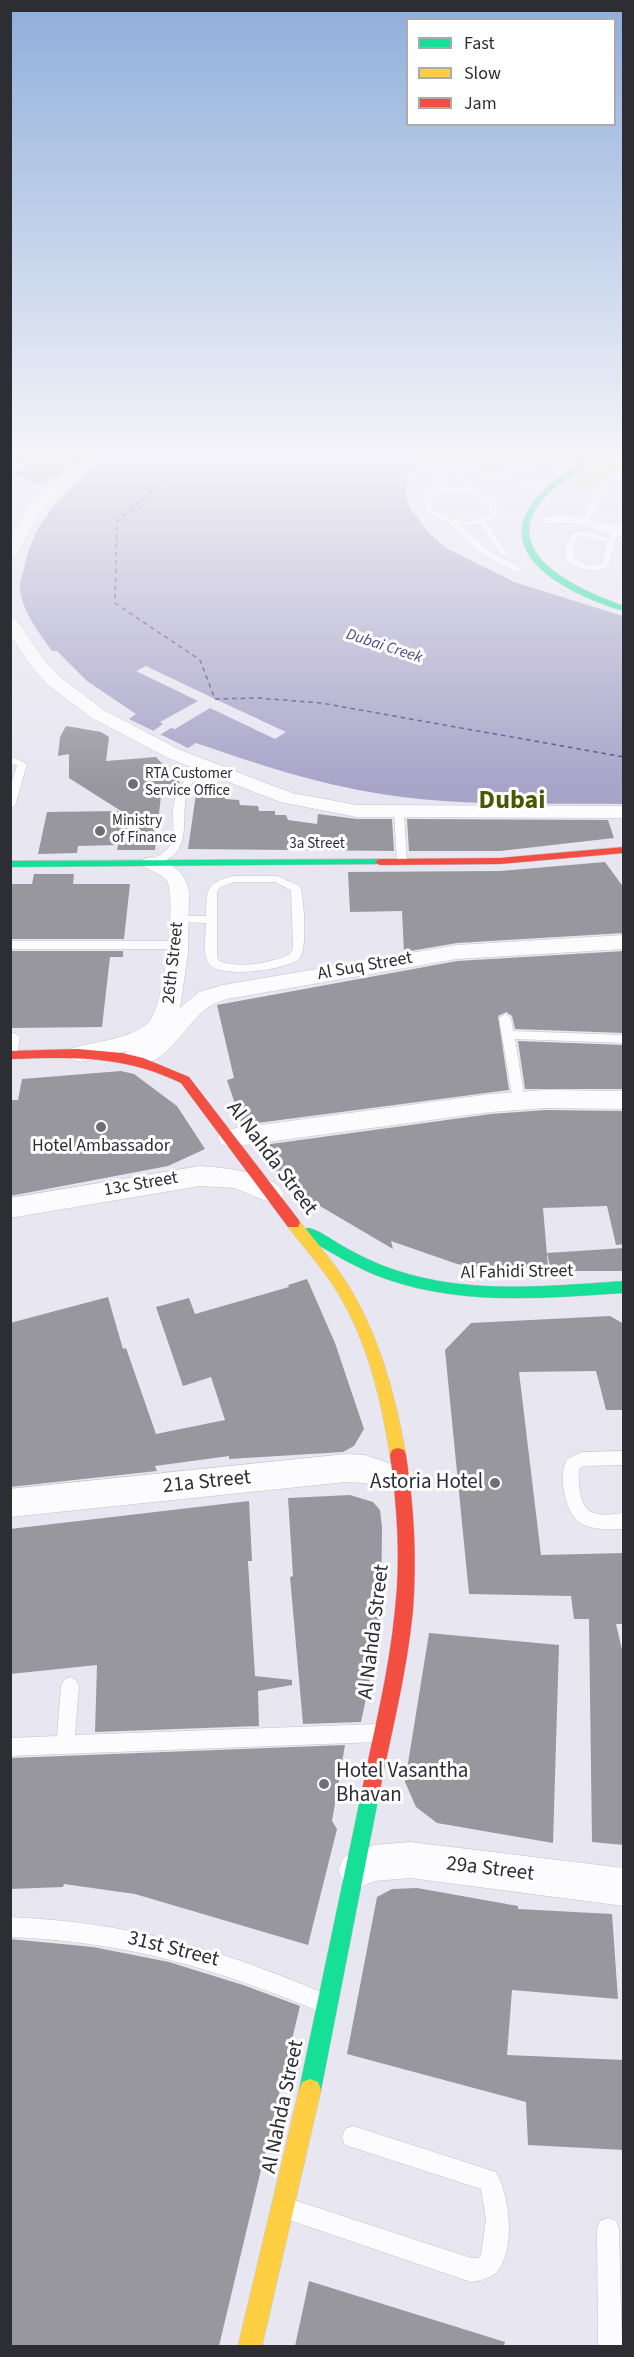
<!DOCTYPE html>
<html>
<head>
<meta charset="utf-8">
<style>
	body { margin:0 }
	#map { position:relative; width:634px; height:2357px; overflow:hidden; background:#e8e6f1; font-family:"Source Sans 3",sans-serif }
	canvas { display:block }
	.frame { position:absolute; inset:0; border:12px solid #2d2d34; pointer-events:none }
	.legend { position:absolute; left:406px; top:18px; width:210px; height:108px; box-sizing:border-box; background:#fff; border:2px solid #ababae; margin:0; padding:8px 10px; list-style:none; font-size:18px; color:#2d2d34 }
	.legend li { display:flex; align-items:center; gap:12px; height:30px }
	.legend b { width:30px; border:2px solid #ababae }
</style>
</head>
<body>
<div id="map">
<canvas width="634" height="2357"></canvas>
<div class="frame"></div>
<ul class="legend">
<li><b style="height:8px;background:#16e098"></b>Fast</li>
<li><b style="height:8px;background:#ffcf43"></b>Slow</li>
<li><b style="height:8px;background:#f24e42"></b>Jam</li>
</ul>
</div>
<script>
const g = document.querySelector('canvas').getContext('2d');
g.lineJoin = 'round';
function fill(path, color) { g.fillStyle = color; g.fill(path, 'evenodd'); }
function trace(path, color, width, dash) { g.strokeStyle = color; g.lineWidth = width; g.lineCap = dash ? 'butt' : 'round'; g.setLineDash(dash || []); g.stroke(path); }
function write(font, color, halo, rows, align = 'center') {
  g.font = font + ' "Source Sans 3",sans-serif'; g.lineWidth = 6; g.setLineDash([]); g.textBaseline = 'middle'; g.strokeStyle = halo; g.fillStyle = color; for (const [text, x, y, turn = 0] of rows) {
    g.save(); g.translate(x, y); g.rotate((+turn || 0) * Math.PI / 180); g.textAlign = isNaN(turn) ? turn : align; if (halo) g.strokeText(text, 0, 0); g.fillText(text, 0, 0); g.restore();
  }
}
const water = new Path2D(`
	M106,457H419L415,462L420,463L413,474H408L406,496L410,508L429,533L446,548L514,582L623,616V804C543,803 460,807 381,794C317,784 257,764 196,743L188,748L129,719L136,714L87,681L57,651H52C39,633 24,614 20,591C19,583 22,576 24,569C32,521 69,486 106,457Z`);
const pier = new Path2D(`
	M146,666L215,699L286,732L275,739L210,708L175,729L171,728L160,735L153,731L163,724L160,722L198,701L136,671Z`);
const ferry = new Path2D(`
	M190,457L117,522L115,603L200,660L215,699L258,698L321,703L624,757`);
const building = new Path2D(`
	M11,457H79L57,476L38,484L11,474L27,467Z
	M66,726L101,732L109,737L106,761L156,757L180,783L162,786L155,850H117L118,845L78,846L77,853L38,854L47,812L121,811L69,778V754L58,756L60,737Z
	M196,794L225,796V799L239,800L240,805L258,806L259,811H275V815H286L288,820L317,824L318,814L357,819H392L394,851L188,849Z
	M407,819L608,820L614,838L500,851H409Z
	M605,862L624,888V933L457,943L404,952L402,911L350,912L348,872L500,871Z
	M34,874H74L73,884H130L124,939H10V884H32Z
	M10,951H123V957H110L102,1027L10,1028Z
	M624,951V1033L515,1029L512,1016L506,1012L498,1016L509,1090L242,1125L227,1080L234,1078L217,1005L457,961Z
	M518,1041L624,1045V1089H525Z
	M121,1071L134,1074L177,1106L205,1149L168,1166L10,1196V1100H18L22,1079Z
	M545,1110L624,1111V1244L616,1245L607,1206L543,1208L548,1267L495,1270L457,1264L391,1241L393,1249L308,1199L280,1176L256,1146L491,1114Z
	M624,1248V1271H551L547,1253Z
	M307,1279L335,1343L364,1429L354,1446L343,1452L229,1459V1456L155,1466L157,1471L10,1487V1323L108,1297L123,1349L126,1348L156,1434L225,1420L211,1377L183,1386L156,1307L189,1298L195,1314L289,1287L288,1285Z
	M610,1316L624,1324V1410H606L596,1371L519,1372L541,1555L624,1553V1624H616L624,1658V1845L592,1842L589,1619H574L571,1596L469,1594L445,1350L471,1323Z
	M350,1495L373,1502L380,1510L382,1527L381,1609L369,1684L361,1722L303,1724L290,1577L293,1576L288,1498Z
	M249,1501L252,1561H248L255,1676L292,1680V1685L258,1691L259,1726L95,1732L97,1665L10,1674V1529Z
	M429,1633L559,1645L553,1843L437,1823L416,1807L405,1782Z
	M345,1745L332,1821L337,1829L308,1945L135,1894L64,1884L63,1887L10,1889V1758Z
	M417,1888L518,1906V1909L612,1914L618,1999L512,1990L507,2055L624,2060V2150L528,2145L526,2102L347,2054L377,1897L392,1889Z
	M10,1939L93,1947L169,1962L243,1985L300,2006L219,2346H10Z
	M309,2281L505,2342L504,2346H295Z`);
const lane = new Path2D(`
	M433,457H441L444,483L440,488H468L453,472L451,457H458L461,471L477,491L495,501L498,514L486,522L508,553L507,555H501L480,524L460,525L485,548L521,568V572H515L479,552L449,523L427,513L423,500L436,483ZM452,491C466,491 477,495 488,504L490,513C473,526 451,522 433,510L431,500L436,493Z
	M476,457C496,463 528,470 547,460L546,457H553L554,463C531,475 496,467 473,461L475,468L487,474L501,477L559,482L563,484L559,486L482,478L469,471L464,458Z
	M610,476H624V480H614L605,485L597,510L590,519H584L598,484Z
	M624,515V525L615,541L609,567C595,572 571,573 565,555C563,547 570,539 573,532H587L609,538ZM579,536L607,542L602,564L587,565L575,558L573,547Z
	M10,756L27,764L15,806L10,809V787L17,765L10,763Z
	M206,764L211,767C204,775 192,780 188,790C179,813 193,845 168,859C162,863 157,865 150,864V860C158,856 165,853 170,846C175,837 173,824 173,813C174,792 186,772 206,764Z
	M399,809L404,812L407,862L402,865L397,862L394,812Z
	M233,876H277L300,886C304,897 308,951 299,959C286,970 220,979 209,964C202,954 206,935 206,923L175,922L173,920L179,916H206C207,889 205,883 233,876ZM234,882H275L291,890L293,948L290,954C271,963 240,969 219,961L217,957V892L220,887Z
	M10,941H177L183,945L177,949H10Z
	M505,1014L511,1018L513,1031L624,1035V1043L515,1039L525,1101L519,1106L513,1101L499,1018Z
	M14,1033L20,1037L17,1055L11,1059L10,1034Z
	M624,1451V1465L584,1466L579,1469C578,1481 579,1509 594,1513C603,1516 614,1514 624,1513V1529C590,1530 571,1529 564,1491C562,1479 562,1470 567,1459L582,1452Z
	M70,1677L76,1680L79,1686L75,1735L377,1724L384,1726L386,1733L384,1740L377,1742L10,1756V1738L57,1736L61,1686L64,1680Z
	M10,1917C128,1922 221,1949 328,1995L331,2002L328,2009L321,2012C213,1968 129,1942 10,1937Z
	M353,2126L496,2172C510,2196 516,2249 497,2272C491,2278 479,2281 471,2282L286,2219L283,2211L286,2203L294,2200L471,2258H478L481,2255L486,2219L481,2189L345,2145L342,2137L345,2129Z
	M608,2218L616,2221L619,2229L622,2346H598L597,2229L600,2221Z`);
const street = new Path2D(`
	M83,457H99L60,491L39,515L15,557L10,558C10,551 9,541 12,535C26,503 57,478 83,457Z
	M566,514L624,528V537C604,533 586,524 566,523C557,522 546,527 539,520L546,516Z
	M10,617L16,619L43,659L60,677L104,710L180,750L292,793L357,805L624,806V818L357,817L280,802L168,758L92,718L48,685L31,666L10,635Z
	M151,857C170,862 185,871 189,891L188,953L180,1008L199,992L223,985L457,945L624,935V949L457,959L227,999C217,1002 209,1006 201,1013C181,1032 161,1073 126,1063L122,1057L127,1051L81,1062L73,1060L69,1054L73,1048C97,1041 126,1040 147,1024C164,1012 177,900 167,881C162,872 147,872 141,863L144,859Z
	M545,1090L624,1091V1109L545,1108L491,1112L230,1147L221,1144L218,1138L221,1132L230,1129L491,1094Z
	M200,1166C222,1168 272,1171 284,1193L280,1200L271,1203L234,1188L200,1186L10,1218V1198Z
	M346,1454L365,1455L412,1471L416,1481L412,1491L401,1495L365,1483L346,1482L10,1517V1489Z
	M410,1842L624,1868V1906L410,1878L374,1881L357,1889L344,1883L338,1870L344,1857L374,1845Z`);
const fast = new Path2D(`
	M589,457H597C579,473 555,483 540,503C499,557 585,592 624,606V611C585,600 500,565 527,512C539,487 566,472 589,457Z
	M380,859L385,862L384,864L10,867V861Z
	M309,1228C320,1231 331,1239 341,1245C358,1255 377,1264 395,1270C470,1295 547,1286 624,1281V1293C543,1298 463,1306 386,1279C357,1269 331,1252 304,1237L302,1233L304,1229Z
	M370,1786L377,1788L379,1795L321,2090L318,2098L310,2101L302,2098L299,2090L361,1795L363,1788Z`);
const slow = new Path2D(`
	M624,460V465L580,488L573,486Z
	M293,1218L298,1219C315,1241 334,1262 348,1285C380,1337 395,1395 406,1455L404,1460L398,1462L392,1460L390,1455C381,1399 368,1343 338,1293C324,1270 305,1249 288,1227L286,1223L288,1219Z
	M310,2079L318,2082L321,2090L262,2346H238L299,2090L302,2082Z`);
const jam = new Path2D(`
	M624,847V853L500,864L380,865L375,862L380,859L500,858Z
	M78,1049L122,1053L143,1058L189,1077L298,1219L300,1223L298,1227H288L181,1083C124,1055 72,1057 10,1059V1051Z
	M398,1448L404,1450L406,1455C414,1506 417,1558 413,1610C407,1673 391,1734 379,1795L377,1802L370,1804L363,1802L361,1795C373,1734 389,1673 395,1610C401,1558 397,1507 390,1455L392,1450Z`);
const markers = [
	[133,784,6,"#6e6e76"],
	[100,831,6,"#6e6e76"],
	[101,1127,6,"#6e6e76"],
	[495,1483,6,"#6e6e76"],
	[324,1784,6,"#6e6e76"]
];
const farPoinames = [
	["RTA Customer",145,775],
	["Service Office",145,792],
	["Ministry",112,822],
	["of Finance",112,839]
];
const farStreetnames = [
	["3a Street",317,845]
];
const farWaternames = [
	["Dubai Creek",384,647,18]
];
const streetNames = [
	["26th Street",174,963,-84],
	["Al Suq Street",365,967,-10],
	["13c Street",141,1185,-10],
	["Al Fahidi Street",517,1273,-1]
];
const poiNames = [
	["Hotel Ambassador",101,1147]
];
const nearStreetnames = [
	["Al Nahda Street",271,1159,53],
	["21a Street",207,1483,-6],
	["Al Nahda Street",375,1632,-83],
	["29a Street",490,1870,7],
	["31st Street",173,1950,14],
	["Al Nahda Street",284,2107,-78]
];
const nearPoinames = [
	["Astoria Hotel",483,1483],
	["Hotel Vasantha",336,1772,"left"],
	["Bhavan",336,1796,"left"]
];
const farTownnames = [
	["Dubai",512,802]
];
fill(water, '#a8a4c8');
fill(pier, '#e8e6f1');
trace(ferry, '#544887', 1.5, [4.5, 4]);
fill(building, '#98979e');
trace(lane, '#c4c2ca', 1);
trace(street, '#c4c2ca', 1);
trace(fast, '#c4c2ca', 1);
trace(slow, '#c4c2ca', 1);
trace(jam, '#c4c2ca', 1);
fill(lane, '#fcfbfd');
fill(street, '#fcfbfd');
fill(fast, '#16e098');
fill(slow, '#ffcf43');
fill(jam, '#f24e42');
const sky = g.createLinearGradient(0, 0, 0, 787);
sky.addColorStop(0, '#8eaedb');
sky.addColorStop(0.58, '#f5f4f9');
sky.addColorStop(1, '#f5f4f900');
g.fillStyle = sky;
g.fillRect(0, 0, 634, 787);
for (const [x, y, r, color] of markers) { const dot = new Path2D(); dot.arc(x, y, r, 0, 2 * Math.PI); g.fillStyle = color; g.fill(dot); trace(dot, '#fff', 2); }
write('15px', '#2d2d34', '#fff', farPoinames, 'left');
write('15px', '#2d2d34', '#fff', farStreetnames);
write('italic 16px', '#544887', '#fff', farWaternames);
write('18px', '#2d2d34', '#fff', streetNames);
write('18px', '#2d2d34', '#fff', poiNames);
write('21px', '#2d2d34', '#fff', nearStreetnames);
write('21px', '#2d2d34', '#fff', nearPoinames, 'right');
write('bold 26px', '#4b5600', '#fff', farTownnames);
</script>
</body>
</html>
